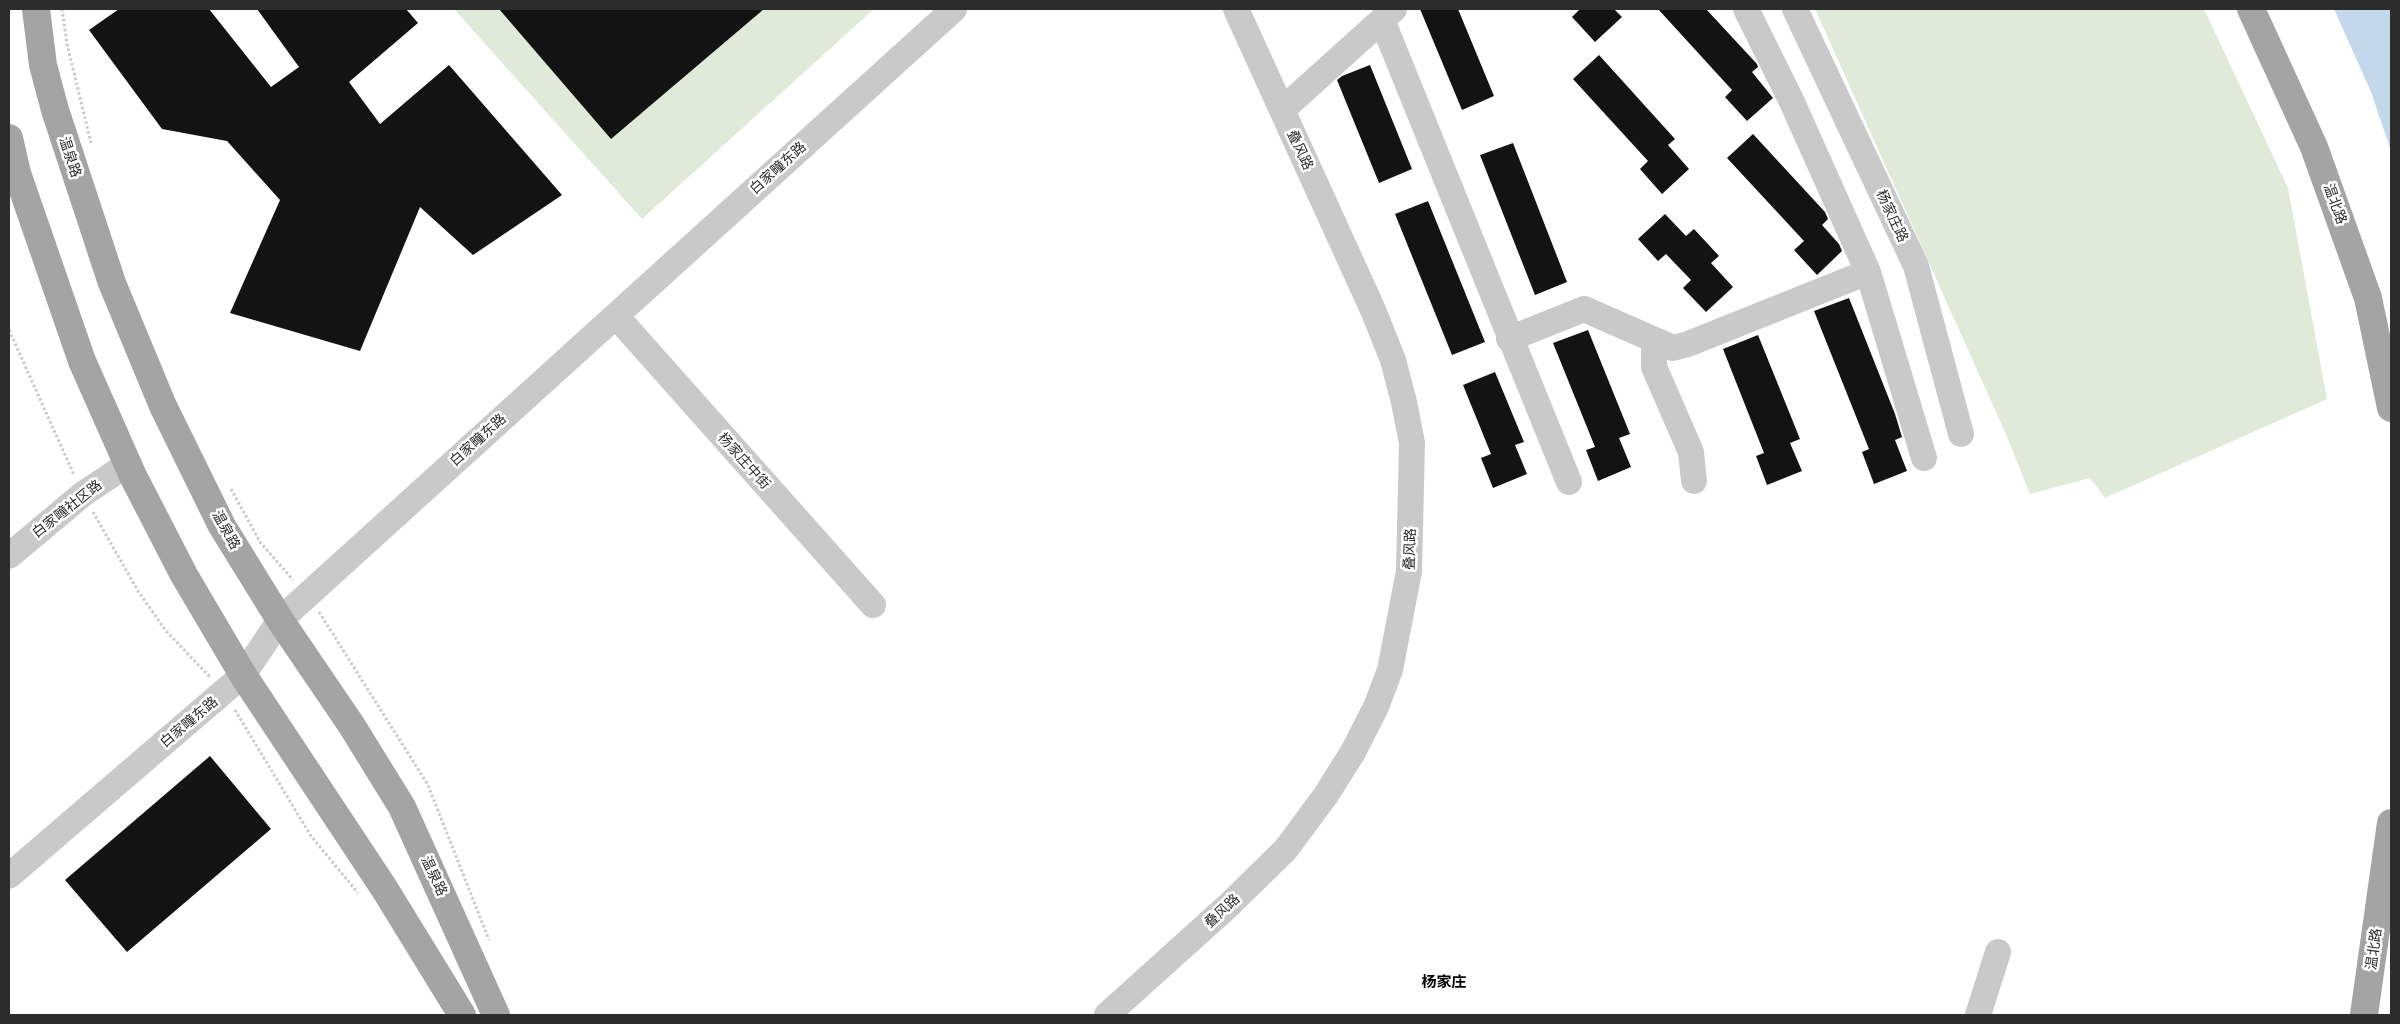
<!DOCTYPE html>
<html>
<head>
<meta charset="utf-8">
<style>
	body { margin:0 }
	#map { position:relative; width:2400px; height:1024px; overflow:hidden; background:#fff; font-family:"Golos Text",sans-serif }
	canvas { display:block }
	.frame { position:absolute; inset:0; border:10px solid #2c2c2c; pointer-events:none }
</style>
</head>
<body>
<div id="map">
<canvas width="2400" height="1024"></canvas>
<div class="frame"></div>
</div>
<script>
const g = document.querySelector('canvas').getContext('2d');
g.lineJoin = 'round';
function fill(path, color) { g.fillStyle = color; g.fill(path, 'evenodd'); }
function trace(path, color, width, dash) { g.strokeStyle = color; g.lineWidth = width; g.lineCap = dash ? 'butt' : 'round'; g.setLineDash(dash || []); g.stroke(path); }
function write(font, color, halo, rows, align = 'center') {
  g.font = font + ' "Golos Text","Noto Sans SC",sans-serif'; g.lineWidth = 5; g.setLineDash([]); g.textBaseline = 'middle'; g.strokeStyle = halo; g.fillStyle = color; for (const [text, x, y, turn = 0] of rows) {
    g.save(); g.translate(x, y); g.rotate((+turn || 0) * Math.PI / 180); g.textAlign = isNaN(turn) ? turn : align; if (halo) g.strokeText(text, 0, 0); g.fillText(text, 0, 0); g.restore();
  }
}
const green = new Path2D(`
	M454,9H874L642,219Z
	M1815,9H2204L2288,188L2327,399L2105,498L2090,478L2030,494L2008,439Z`);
const water = new Path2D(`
	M2334,9H2391V151L2371,92Z`);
const building = new Path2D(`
	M119,9H209L271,87L299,67L257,9H406L418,23L349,82L380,124L449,65L562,195L473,255L420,207L360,351L230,313L280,200L227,141L162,129L89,30Z
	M499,9H764L611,139Z
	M1420,9H1458L1494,96L1462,110Z
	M1580,9H1614L1622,17L1595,42L1572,17Z
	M1658,9H1706L1757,64L1758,67L1752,72L1773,98L1747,121L1725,97L1732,90Z
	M1599,55L1675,139L1668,145L1689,169L1662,194L1640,169L1648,161L1573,79Z
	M1370,65L1412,169L1379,183L1337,80L1342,76Z
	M1753,134L1825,212L1828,219L1822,225L1839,244L1842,251L1817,275L1794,250L1804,241L1727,158Z
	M1513,143L1567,282L1535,295L1480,155Z
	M1428,201L1485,342L1452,355L1395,214Z
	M1665,214L1686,236L1694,229L1719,256L1711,263L1733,287L1706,312L1683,288L1691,280L1666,254L1658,261L1638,239Z
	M1849,298L1895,414L1902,437L1895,440L1907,471L1874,484L1862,452L1869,449L1814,311Z
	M1588,330L1630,434L1619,438L1631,467L1598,481L1586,450L1595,447L1553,343Z
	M1758,335L1800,439L1790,443L1802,471L1767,485L1756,456L1764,453L1723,349Z
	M1495,372L1524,442L1515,445L1527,474L1493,488L1481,458L1491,454L1463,385Z
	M210,756L271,829L127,952L65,880Z`);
const path = new Path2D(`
	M62,9L67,44L91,143
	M9,330L74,475
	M231,489L260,542L293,580
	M93,512L138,591L166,631L210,677
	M319,612L428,785L489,940
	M235,710L311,836L358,893`);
const minor = new Path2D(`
	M1746,9L1792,102L1868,272L1924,458
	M1795,9L1916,266L1961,434
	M1382,20L1569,482
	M1282,110L1394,9
	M616,316L873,605
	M1509,339L1584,309L1673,348L1688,344L1868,272
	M1654,341V367L1691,452L1694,481
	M9,556L83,494L128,464
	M9,876L243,675L280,620L954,9
	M1107,1015L1229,905L1286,849L1326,795L1353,752L1376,707L1390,670L1409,571L1412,443L1404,402L1393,360L1373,310L1236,9
	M1978,1015L1998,952`);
const major = new Path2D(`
	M36,9L43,65L55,110L112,283L163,406L222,526L280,620L352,726L402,807L496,1015
	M2251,9L2314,147L2368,298L2391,408
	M9,138L17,173L82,361L133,476L184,575L243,675L384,888L462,1015
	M2364,1015L2391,823`);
const streetNames = [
	["叠风路",1300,150,65],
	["温泉路",70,157,72],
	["白家疃东路",778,168,-42],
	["温北路",2335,204,70],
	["杨家庄路",1892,216,65],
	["白家疃东路",478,440,-42],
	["杨家庄中街",744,461,48],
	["白家疃社区路",67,509,-38],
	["温泉路",226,530,61],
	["叠风路",1410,549,-88],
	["白家疃东路",189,722,-40],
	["温泉路",434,876,65],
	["叠风路",1222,911,-43],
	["温北路",2374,949,-82]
];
const neighbourhoodNames = [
	["杨家庄",1444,982]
];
fill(green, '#e1ead8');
fill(water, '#c3d9eb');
fill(building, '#131313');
trace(path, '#c9c9c9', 3, [2.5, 2.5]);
trace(minor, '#c9c9c9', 26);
trace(major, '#a4a4a4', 28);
write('14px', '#2c2c2c', '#fff', streetNames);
write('bold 15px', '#000', '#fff', neighbourhoodNames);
</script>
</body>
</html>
